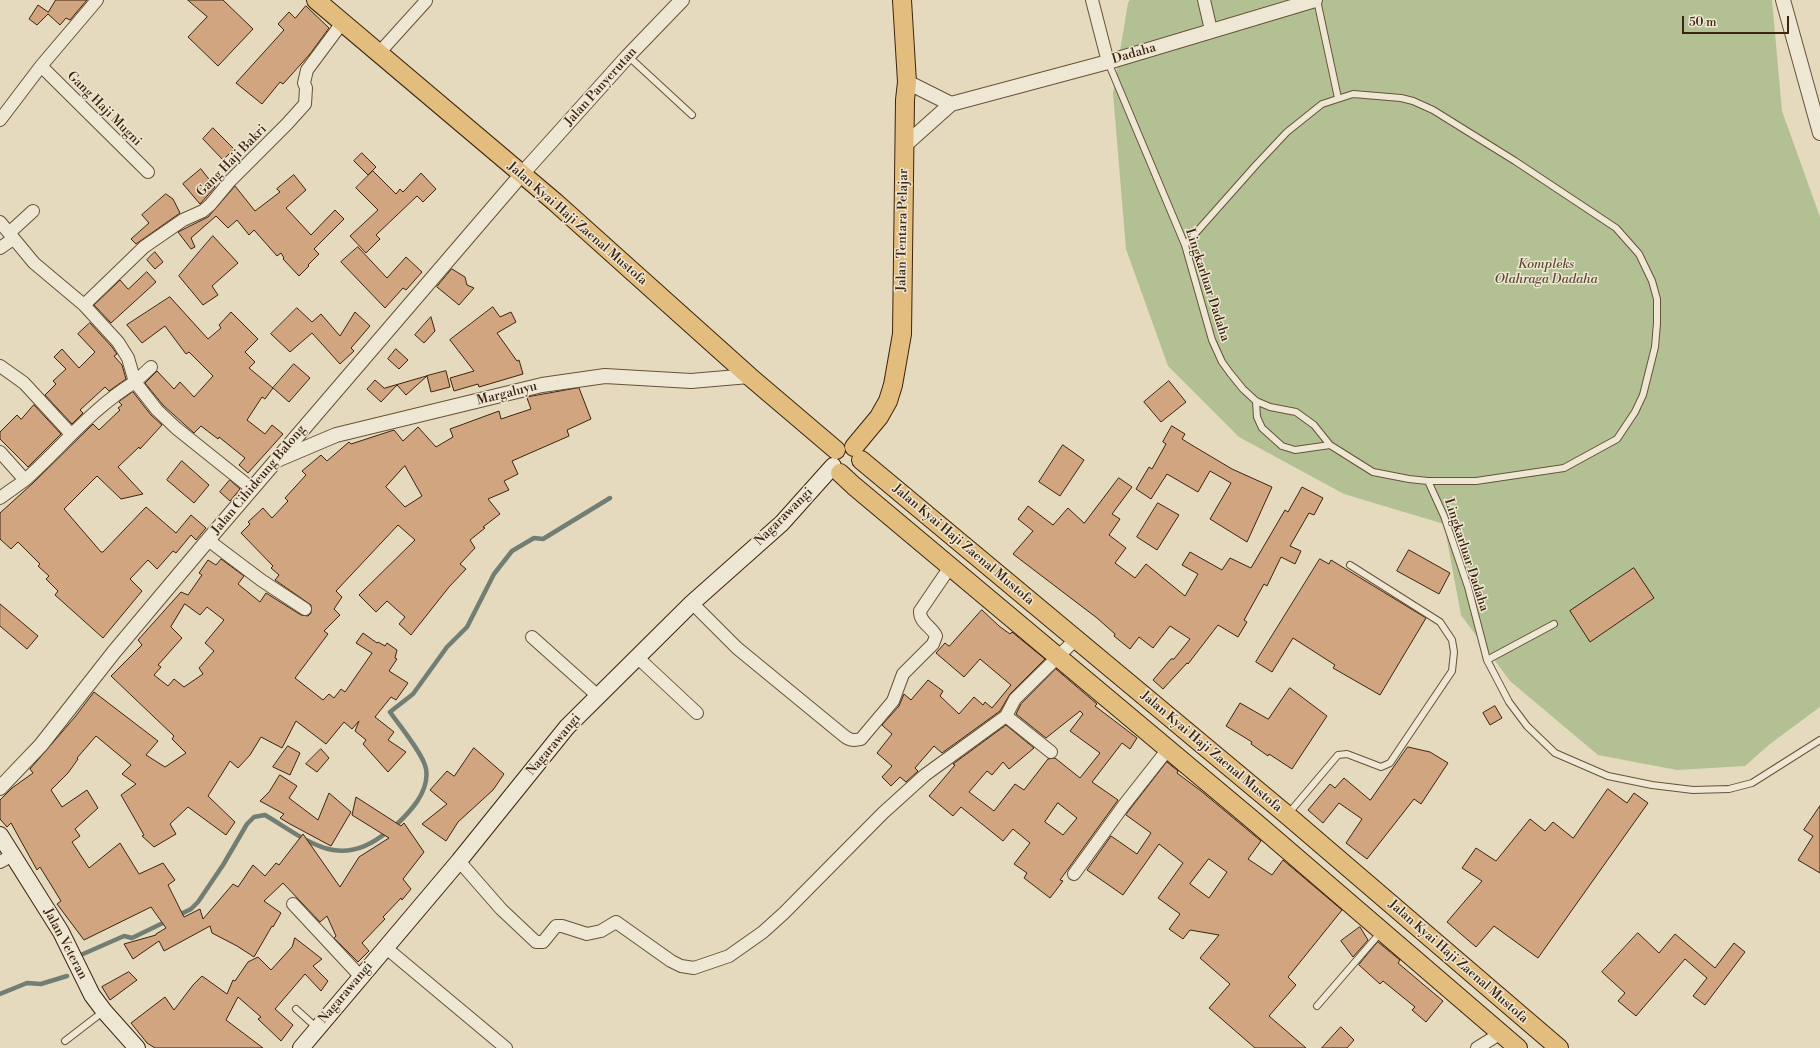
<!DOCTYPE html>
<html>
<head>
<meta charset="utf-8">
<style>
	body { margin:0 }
	#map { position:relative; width:1820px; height:1048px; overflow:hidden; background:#e5dabd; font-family:"Libre Bodoni",serif }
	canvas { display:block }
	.scale { position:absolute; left:1682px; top:16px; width:107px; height:18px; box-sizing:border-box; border:2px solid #3d240f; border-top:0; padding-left:5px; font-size:12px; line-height:14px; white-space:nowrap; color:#3d240f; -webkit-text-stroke:3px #eee7d4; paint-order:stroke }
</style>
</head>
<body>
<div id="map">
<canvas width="1820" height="1048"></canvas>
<div class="scale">50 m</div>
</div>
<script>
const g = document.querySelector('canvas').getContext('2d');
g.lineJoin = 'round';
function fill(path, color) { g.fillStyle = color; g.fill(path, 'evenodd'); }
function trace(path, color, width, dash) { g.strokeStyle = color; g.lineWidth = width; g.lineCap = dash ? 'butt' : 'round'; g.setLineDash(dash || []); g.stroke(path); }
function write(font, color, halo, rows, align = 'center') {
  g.font = font + ' "Libre Bodoni",serif'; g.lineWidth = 3; g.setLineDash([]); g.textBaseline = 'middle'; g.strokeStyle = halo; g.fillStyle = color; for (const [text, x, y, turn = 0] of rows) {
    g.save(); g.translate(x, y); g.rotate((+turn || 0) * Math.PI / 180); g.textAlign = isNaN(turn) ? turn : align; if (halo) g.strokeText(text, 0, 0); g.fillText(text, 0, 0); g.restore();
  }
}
const green = new Path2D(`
	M1130,0H1772L1782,111L1820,217V707L1770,744L1745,766L1677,770L1598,755L1510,681L1461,615L1444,524L1344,494L1239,437L1168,366L1126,249L1113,93L1128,3Z`);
const stream = new Path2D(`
	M394,827C409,813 430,792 426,769C424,755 399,725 390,712L413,694L447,647L467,627L494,574L512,551L534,538L543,539L610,498
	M177,916L191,909L198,902L223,865L247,824L254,817L265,815C309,841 340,872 388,831
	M83,954L124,936L132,938L167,921
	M0,994L27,983L41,984L67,976`);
const building = new Path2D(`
	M56,0H87L70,20L66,18L60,25L48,14L37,25L29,19L38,5L48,12Z
	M188,0H223L253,29L218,66L188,37L207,17Z
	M306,6L329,28L310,54L283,84L280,82L262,104L236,83L284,30L278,24L289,12L295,18Z
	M213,128L234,149L223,160L203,139Z
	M362,153L376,167L368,175L354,161Z
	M201,169L215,187L200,204L183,184Z
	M373,171L396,194L400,189L403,192L421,173L436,189L423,202L417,196L376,235L380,239L366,253L350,236L378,210L356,188Z
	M294,175L306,190L286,208L311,235L335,210L344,219L314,249L319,254L308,265L309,266L299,276L283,259L284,258L281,253L277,256L254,230L249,235L237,220L228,228L216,216L191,238L195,247L191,249L178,232L208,217L235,186L255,211L280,192L277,189Z
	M166,194L173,199L180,213L136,244L131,239L149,223L142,215Z
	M213,236L238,263L212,286L218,295L203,305L179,276Z
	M358,247L387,278L406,257L422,272L406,290L403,288L385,308L341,262Z
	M155,252L163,262L155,269L147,260Z
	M452,269L465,277L467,285L474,288L459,305L437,287Z
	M147,272L156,282L111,323L94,305L120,280L128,289Z
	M170,297L208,339L221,328L219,325L231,312L258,339L245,352L255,362L249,368L273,388L265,399L262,397L247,420L265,434L272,425L283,434L248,473L239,465L245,458L219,437L218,439L201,426L194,433L163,405L145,383L157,371L174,389L180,382L194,397L213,376L189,352L186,354L165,326L142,343L127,325Z
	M493,307L500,317L511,312L516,322L497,333L517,361L519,360L523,374L479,387L478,384L454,391L450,378L474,371L450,340Z
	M297,308L312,322L321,314L340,336L355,312L370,326L351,348L354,351L340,364L312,333L290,352L271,334Z
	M431,317L435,331L424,343L415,335Z
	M90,323L112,347L117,354L114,356L122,365L126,379L109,391L105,387L80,410L83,413L72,424L45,395L56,384L53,381L66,369L54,357L62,349L79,368L95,352L78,334Z
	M396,349L408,360L399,369L388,359Z
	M294,364L310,378L289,402L273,388Z
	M446,371L450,387L431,392L427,376Z
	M427,376L406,395L397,385L381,402L367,389L375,380L384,388Z
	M1169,381L1186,402L1161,422L1144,402Z
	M579,388L591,419L567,430L569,436L512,461L518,474L504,481L509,490L488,499L500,514L483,527L485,528L470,540L475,548L460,564L466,569L449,587L411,635L399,624L405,617L387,601L376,612L359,595L415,540L398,525L336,591L342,597L334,609L340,615L324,631L328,634L295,678L323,700L329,694L334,698L341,689L345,692L372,653L356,643L363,633L377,643L378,642L385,646L387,643L397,650L395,658L397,659L389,671L408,683L396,700L391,697L375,717L394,732L388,740L406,752L388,772L363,744L366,740L355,731L359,721L352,729L344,722L326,744L296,721L282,748L261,737L250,755L238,768L230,761L208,796L235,822L226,835L188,807L170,824L176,834L154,847L142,836L144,835L121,795L136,784L122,774L131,765L96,736L77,758L78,759L68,773L51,790L62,807L87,790L98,808L75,829L80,836L72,842L89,868L120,843L139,874L163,863L175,880L168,885L184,917L200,909L203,919L233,884L238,887L253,865L265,876L276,863L279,865L303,834L340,887L359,857L389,838L352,815L356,797L401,826L404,823L424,852L403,879L411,889L402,900L401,898L383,917L385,919L362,943L369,951L358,962L334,938L336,936L327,916L320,922L283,883L264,901L281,913L273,927L272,926L254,957L237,946L212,933L210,926L164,951L159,941L133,959L124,944L156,935V934L166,928L151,907L84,940L57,904L61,901L40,867L37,870L11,823L7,827L0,819V800L12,788L33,773L30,769L75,717L94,692L158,741L146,755L165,767L186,753L172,739L174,736L111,676L142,645L138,640L181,592L188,595L202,575L199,573L208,560L216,565L221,559L244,576L238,584L260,602L266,593L301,615L308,616L311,613V605L275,580L279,575L271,568L273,566L241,533L250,524L248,522L263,508L272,518L288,501L285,498L306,475L302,471L321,455L327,461L349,442L351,444L394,430L403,441L418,427L436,447L453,437L450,429L499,411L501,419L531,409L527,398L528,397ZM405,466L422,496L405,507L386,487ZM185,604L200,615L207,607L224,620L205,643L214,651L199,668L203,674L184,687L174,679L168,686L154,675L161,667L158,665L182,638L171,627Z
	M133,392L151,415L162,425L140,449L139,447L118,467L143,494L121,499L97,476L64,509L101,552H103L146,507L176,533L191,515L206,528L196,540L191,535L176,553L173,551L157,569L148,560L130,579L142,591L103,638L55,595L58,591L46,579L49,576L38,566L40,564L18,542L11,549L0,539V513L33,483L93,424L99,430L120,410L118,408L122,405L119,402Z
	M34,405L61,434L28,467L0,439V432L17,415L21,419Z
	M1172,426L1185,434L1182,439L1190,444L1232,469L1272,487L1247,542L1210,519L1231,483L1210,471L1198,492L1167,474L1151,499L1136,489L1149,467L1152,469L1166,444L1163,442Z
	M1063,445L1084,460L1060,496L1039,482Z
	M182,461L209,485L194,503L167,480Z
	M1119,478L1132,487L1112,514L1120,519L1109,535L1126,548L1115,563L1135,578L1146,564L1185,596L1198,574L1182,565L1190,552L1222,570L1230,558L1251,568L1285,510L1288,512L1302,487L1323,498L1314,515L1309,513L1290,546L1301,551L1295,564L1281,557L1267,586L1264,584L1244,620L1247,622L1238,637L1218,625L1188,664L1187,663L1163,689L1153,680L1171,659H1174L1190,639L1170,626L1153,648L1139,637L1130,649L1114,636L1115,634L1097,618L1013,554L1033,531L1018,519L1028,506L1053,525L1068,508L1084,523Z
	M230,480L240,489L230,501L220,492Z
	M1158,503L1179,515L1157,550L1137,537Z
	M1409,550L1450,573L1439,594L1397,571Z
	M1320,559L1329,564L1331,560L1426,618L1380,695L1333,668L1335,665L1293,638L1272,672L1256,662Z
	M1634,568L1654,598L1590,642L1570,611Z
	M0,604L38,636L27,649L0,626Z
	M982,610L999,626L1010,634L1012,632L1045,659L1010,694L1000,711L942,753L934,746L915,768L918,771L906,782L900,777L891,786L882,777L892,766L877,753L892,734L882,725L899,706L904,694L911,700L928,680L943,691L940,696L959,714L974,697L983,705L985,702L992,708L1011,685L980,659L964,677L936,653L945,643L949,646Z
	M1056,669L1097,704L1095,706L1137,738L1130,749L1122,743L1092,782L1118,800L1060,880L1063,881L1050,898L1024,878L1027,873L1014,864L1030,843L1013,829L1003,841L961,807L953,816L929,796L955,765L953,764L1006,725L1034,748L1009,769L1003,762L992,775L987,771L969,792L994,811L1015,784L1024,790L1048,759L1055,758L1080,778L1100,753L1070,731L1083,714L1080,711L1046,738L1016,714L1021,704ZM1058,803L1077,818L1063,835L1045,822Z
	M1290,688L1327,716L1292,769L1269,754L1268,756L1251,744L1252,742L1226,726L1240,703L1268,719Z
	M1495,706L1502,718L1490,725L1483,713Z
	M288,746L300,753L290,775L273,767Z
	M1408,747L1430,752L1448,763L1421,804L1414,799L1367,859L1346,843L1362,819L1339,803L1323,823L1308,810L1330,784L1335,788L1344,778L1370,800Z
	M474,748L504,774L493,790L458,822L446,841L422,824L447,804L430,790L447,771L454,776Z
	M321,749L329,758L317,772L306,764Z
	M1167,762L1178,771L1177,773L1201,791L1261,841L1248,859L1272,875L1283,860L1342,910L1288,977L1296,985L1269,1016L1306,1048H1255L1209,1008L1230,984L1200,958L1219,935L1190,930L1183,939L1169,929L1180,914L1158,898L1183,863L1159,844L1123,895L1087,870L1111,836L1137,854L1151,833L1126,815ZM1209,859L1227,872L1209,898L1190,884Z
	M280,775L297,786L289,798L318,820L329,793L351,812L331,846L290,824L280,818L284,814L260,801L269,792Z
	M1608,789L1627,803L1634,793L1648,803L1538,958L1494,926L1476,947L1447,922L1482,881L1462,868L1476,848L1496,861L1530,819L1545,831L1553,822L1573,838Z
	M1820,806V873L1798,860L1813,836L1804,830Z
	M1360,927L1368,940L1353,957L1341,941Z
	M1638,933L1659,953L1675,934L1715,968L1734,943L1745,952L1705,1005L1693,996L1707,978L1685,959L1636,1016L1618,1001L1625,993L1602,972Z
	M295,938L322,959L313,966L328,981L321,991L305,974L275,1009L293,1025L281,1041L258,1019L261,1017L238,997L226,1020L263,1048H155L147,1043L131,1023L165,997L174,1010L193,985L202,976L227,994L233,980L235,981L248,962L258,957L271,970L292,947Z
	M1378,942L1400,960L1398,963L1443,1001L1426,1022L1412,1010L1415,1007L1383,981L1380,984L1359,965Z
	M129,972L137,980L110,1000L102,987Z
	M1341,1027L1354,1040L1347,1048H1322Z`);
const service = new Path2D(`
	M1317,0L1338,98
	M628,56L692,115
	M1108,62L1185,245L1212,340L1222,362L1230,373L1243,389L1256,401L1270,407L1296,412L1314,425L1330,445L1373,472L1409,479L1428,481L1444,516L1468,587L1487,660L1509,702L1527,726L1555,753L1608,776L1652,785L1693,790L1729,789L1752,783L1820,740
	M1185,245L1256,165L1287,132L1322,104L1353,94L1401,98L1413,101L1433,110L1515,161L1616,228L1639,254L1652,281L1657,299V323L1655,347L1643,395L1635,412L1617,439L1564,468L1476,481H1428
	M1256,401L1257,417L1262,428L1282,446L1295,450L1330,445
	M1487,660L1554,624
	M1288,814L1338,755L1347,754L1381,767L1390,763L1452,671L1454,652L1452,640L1440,622L1350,565
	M1317,1006L1381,932
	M296,1009L317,1028
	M65,1041L104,1011`);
const minor = new Path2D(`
	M1092,0L1108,62
	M1204,0L1211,30
	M379,53L426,1
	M41,66L148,172
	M0,120L41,66L97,0
	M0,222L34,263L84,305L118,342L128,358L135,382L151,367
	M9,233L33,211
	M0,248L13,239
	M84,305L144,247L183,220L203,211L210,205L230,181L287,124L305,104L306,88L304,83L307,70L342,23
	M0,366L24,383L71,434
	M0,452L25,480
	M0,498C8,492 17,486 25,480C62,447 92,408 135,382L157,410L176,428L251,488
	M208,540L261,580L305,609
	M692,603L737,648L843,735C849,740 853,741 861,739L893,701L903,674L933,644L936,636C932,627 919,622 920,611L950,567
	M532,637L598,696
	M637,657L697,713
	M1006,716L1051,752
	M459,861L501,909L536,942H543L556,926H562L587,934L601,931L616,922L671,961L681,966L694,968L729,956L763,932L784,913L883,813L925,775L1006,716L1015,699L1076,639
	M0,862L13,855
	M1074,874L1124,805L1168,749
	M293,904L361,977
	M385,947L506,1048
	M1477,1048L1501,1033`);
const tertiary = new Path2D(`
	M1783,0L1820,133
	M907,82L951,104
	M905,145L951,104L1108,62L1315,0
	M277,460L336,435L542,385L605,376L691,381L749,376
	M0,788L41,745L114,652L208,540L521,175L628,56L682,0`);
const secondary = new Path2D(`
	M0,835L61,932L92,995L104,1011L137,1048
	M301,1048L459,861L567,727L692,603L782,523L833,466`);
const primary = new Path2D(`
	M316,0L555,202L749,376L836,450
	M854,447L879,417L888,401L893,385L902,334L905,100L907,82L902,0
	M861,460L1287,815L1559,1048
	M840,473L854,486L1255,822L1518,1048`);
const streetNames = [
	["Dadaha",1134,54,-16],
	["Jalan Panyerutan",601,87,-48],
	["Gang Haji Mugni",104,109,45],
	["Gang Haji Bakri",232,161,-46],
	["Jalan Kyai Haji Zaenal Mustofa",577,224,41],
	["Jalan Tentara Pelajar",903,230,-89],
	["Lingkarluar Dadaha",1207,285,72],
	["Margaluyu",507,394,-14],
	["Jalan Cihideung Balong",259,480,-50],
	["Nagarawangi",784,517,-45],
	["Jalan Kyai Haji Zaenal Mustofa",963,545,40],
	["Lingkarluar Dadaha",1466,555,72],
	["Nagarawangi",554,745,-50],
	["Jalan Kyai Haji Zaenal Mustofa",1211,752,40],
	["Jalan Veteran",65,944,62],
	["Jalan Kyai Haji Zaenal Mustofa",1458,962,41],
	["Nagarawangi",346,993,-50]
];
const parkNames = [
	["Kompleks",1546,265],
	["Olahraga Dadaha",1546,280]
];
fill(green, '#b2c093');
trace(stream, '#727e73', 4.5);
fill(building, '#d2a581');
trace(building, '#3d240f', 1);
trace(service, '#67523a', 8);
trace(minor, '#67523a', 14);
trace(tertiary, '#67523a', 16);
trace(secondary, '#3d240f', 18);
trace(primary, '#3d240f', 20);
trace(service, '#eee7d4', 6);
trace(minor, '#eee7d4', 12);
trace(tertiary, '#eee7d4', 14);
trace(secondary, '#eee7d4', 16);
trace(primary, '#e2bd7e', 18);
write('13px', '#3d240f', '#eee7d4', streetNames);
write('italic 13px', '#5a4b30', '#eee7d4', parkNames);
</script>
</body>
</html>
